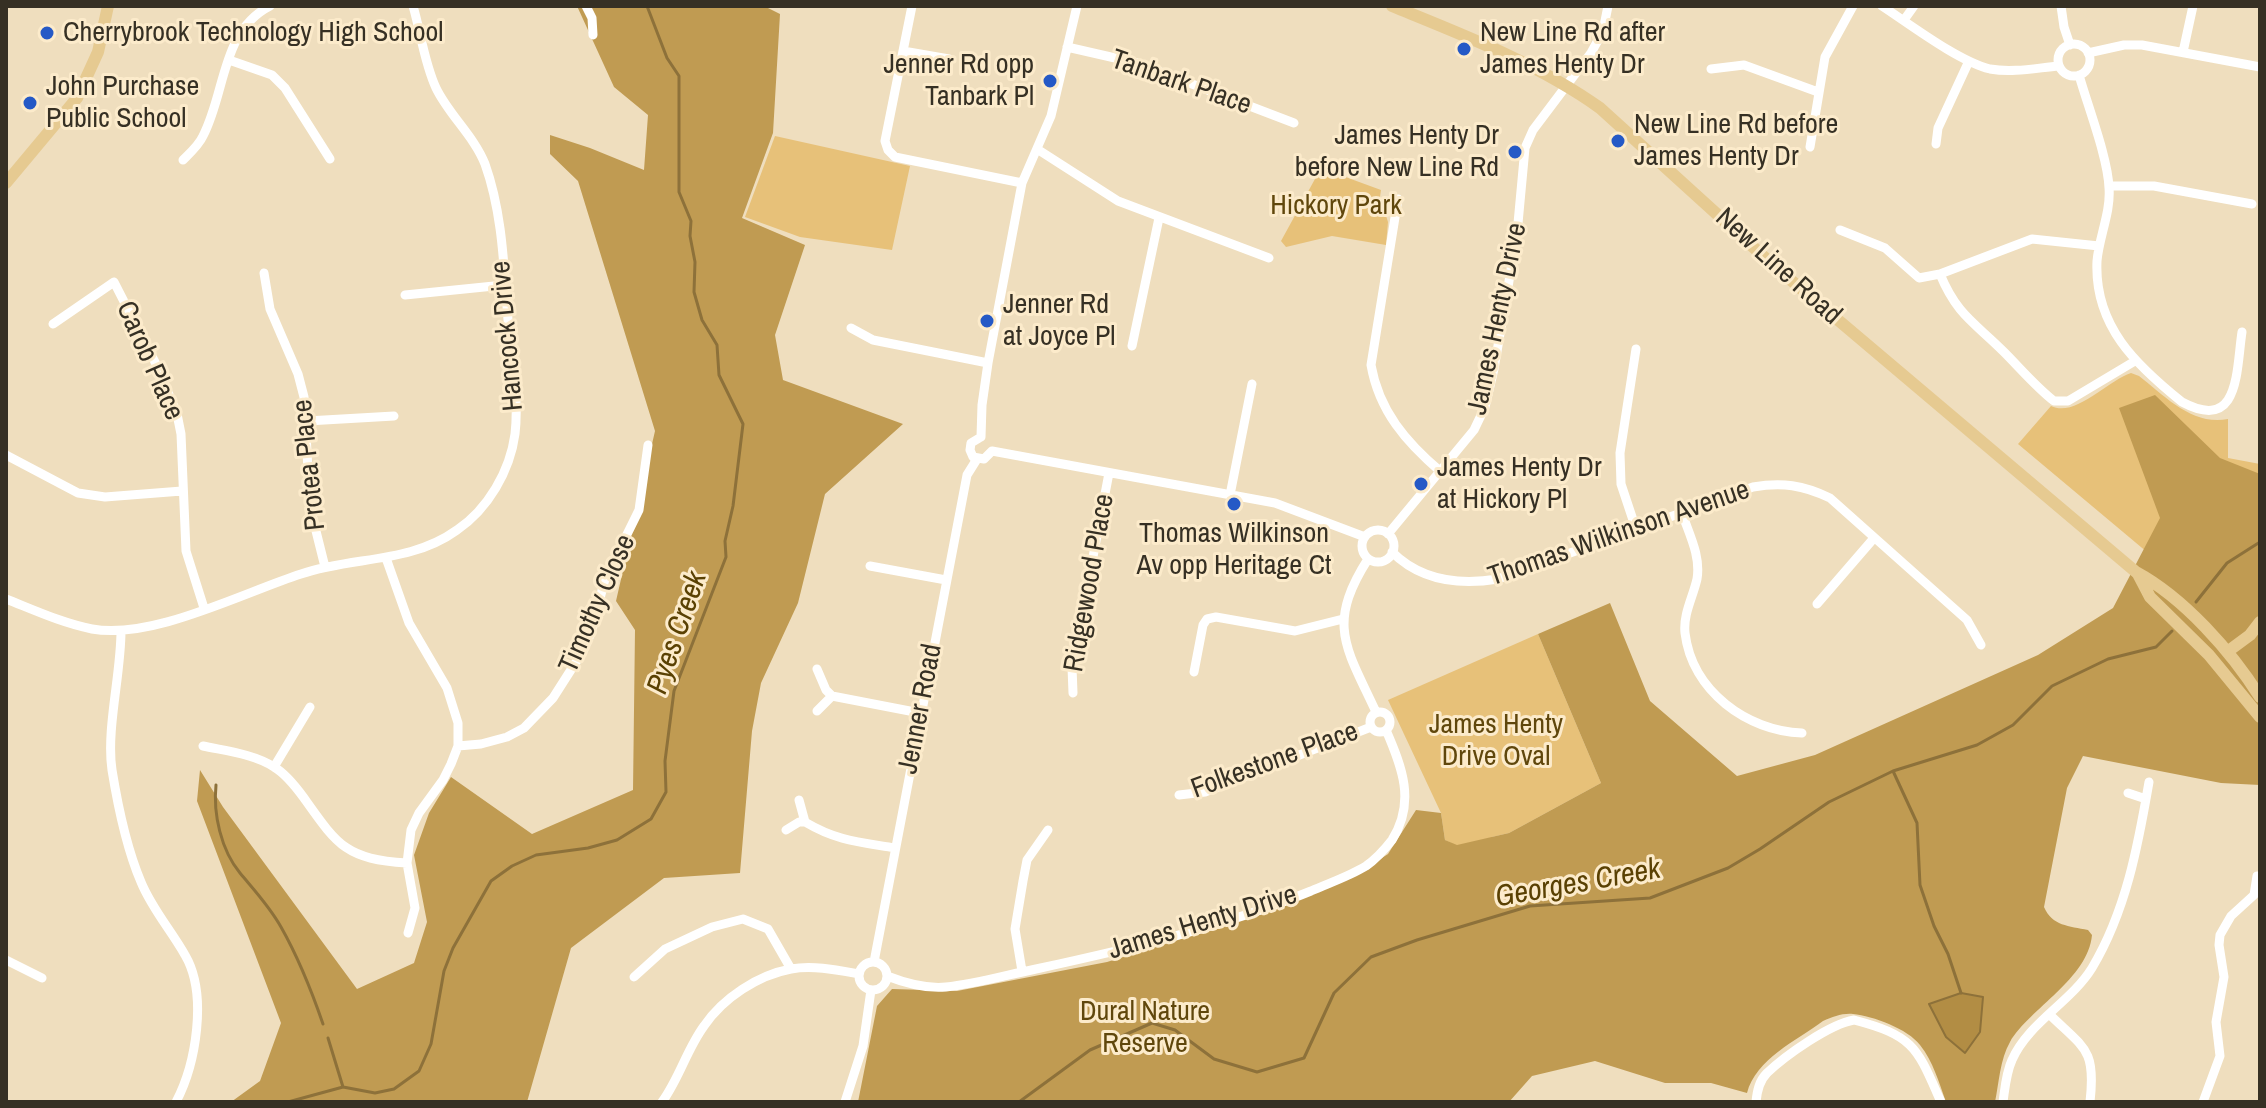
<!DOCTYPE html>
<html>
<head>
<meta charset="utf-8">
<style>
	body { margin:0 }
	#map { position:relative; width:2266px; height:1108px; overflow:hidden; background:#efdebe; font-family:"Archivo Narrow",sans-serif }
	canvas { display:block }
	.frame { position:absolute; inset:0; border:8px solid #363024; pointer-events:none }
</style>
</head>
<body>
<div id="map">
<canvas width="2266" height="1108"></canvas>
<div class="frame"></div>
</div>
<script>
const g = document.querySelector('canvas').getContext('2d');
g.lineJoin = 'round';
function fill(path, color) { g.fillStyle = color; g.fill(path, 'evenodd'); }
function trace(path, color, width, dash) { g.strokeStyle = color; g.lineWidth = width; g.lineCap = dash ? 'butt' : 'round'; g.setLineDash(dash || []); g.stroke(path); }
function write(font, color, halo, rows, align = 'center') {
  g.font = font + ' "Archivo Narrow",sans-serif'; g.lineWidth = 6; g.setLineDash([]); g.textBaseline = 'middle'; g.strokeStyle = halo; g.fillStyle = color; for (const [text, x, y, turn = 0] of rows) {
    g.save(); g.translate(x, y); g.rotate((+turn || 0) * Math.PI / 180); g.textAlign = isNaN(turn) ? turn : align; if (halo) g.strokeText(text, 0, 0); g.fillText(text, 0, 0); g.restore();
  }
}
const green = new Path2D(`
	M775,136L910,166L892,250L800,237L745,217Z
	M1321,168L1381,190L1380,197L1388,222L1386,245L1332,236L1286,247L1281,241Z
	M2131,373L2139,376C2165,396 2192,426 2228,419V458L2260,464V600L2197,594L2018,444L2051,406C2075,418 2107,381 2131,373Z
	M1538,634L1601,783L1509,833L1492,837L1490,841L1457,846L1445,840L1441,813L1388,700Z`);
const forest = new Path2D(`
	M577,6H764L780,14L773,133L742,218L805,245L775,335L783,380L903,424L825,494L798,603L761,683L752,731L740,873L664,878L571,948L527,1102H231L260,1081L281,1023L197,801L200,770L223,807L357,989L414,963L427,922L414,855L429,813L451,777L532,834L633,790L635,630L616,601L655,431L578,181L550,154V135L590,148L644,170L648,115L614,87Z
	M2155,395L2220,458L2260,474V785L2221,783L2083,756L2067,788L2044,907C2052,926 2069,926 2088,930L2092,935C2088,979 2030,1008 2010,1042C2000,1059 1999,1083 1995,1102H1946C1939,1083 1933,1061 1920,1045C1908,1029 1873,1016 1853,1014C1842,1013 1833,1017 1823,1021C1796,1041 1756,1059 1747,1093L1711,1083H1665L1595,1061L1532,1076L1509,1102H858L877,1006L892,989L957,991L1107,962L1275,910L1353,877L1388,854L1416,810L1441,813L1445,840L1457,845L1509,833L1601,783L1538,634L1610,603L1650,701L1737,776L1815,755L2038,655L2113,608L2160,518L2119,408Z`);
const water = new Path2D(`
	M1961,993L1983,997L1980,1032L1965,1053L1946,1037L1929,1004Z`);
const stream = new Path2D(`
	M2196,602L2227,563L2260,542
	M1893,771L1917,823L1920,885L1934,926L1948,954L1961,993
	M216,785C213,814 221,850 240,873C255,891 270,907 281,927C298,957 312,992 323,1024
	M328,1038L343,1087
	M288,1102L343,1087L375,1093L394,1089L419,1071L431,1044L444,971L453,948L491,881L512,866L536,855L588,848L617,840L651,819L666,792L665,761L674,691L726,557L725,541L733,506L743,424L719,375L717,345L702,320L694,292L695,262L690,236L691,221L679,192V76L667,58L647,6
	M1019,1102L1090,1050L1152,1023L1175,1030L1214,1059L1257,1072L1304,1058L1334,993L1371,957L1417,940L1530,906L1650,898L1728,868L1760,849L1829,802L1893,771L1977,745L2013,725L2052,686L2108,659L2156,647L2172,631`);
const minor = new Path2D(`
	M586,6L592,18L593,35
	M912,6L885,141L888,150L895,157L1022,183
	M1882,6C1911,25 1958,61 1990,69C2013,73 2036,68 2059,66
	M2061,6L2064,27L2070,45
	M1904,20L1914,6
	M2058 60a16 16 0 1 1 32 0a16 16 0 1 1-32 0Z
	M1067,47L1137,63L1294,123
	M903,51L949,59
	M2183,52L2193,6
	M2088,53L2124,45H2142L2260,67
	M229,60L272,75L285,88L330,159
	M1711,69L1744,65L1818,92
	M2079,75C2088,107 2108,158 2109,188C2111,212 2099,237 2097,261C2094,326 2136,365 2182,402C2240,433 2236,371 2242,332
	M1936,144L1938,128L1969,61
	M1810,147L1825,57L1853,6
	M1037,149L1118,201L1269,258
	M183,160C190,153 199,145 203,136C226,92 221,31 270,6
	M2109,186H2154L2252,204
	M1398,199L1371,365C1379,411 1406,442 1441,472
	M1840,230L1885,248L1919,278L1940,274
	M2099,246L2032,239L1940,274C1957,315 1974,322 2004,352C2020,368 2036,387 2054,401H2068L2135,361
	M264,273L270,309L298,374L304,397L310,507L325,567
	M405,295L504,285
	M53,324L114,282L157,366L177,414L181,434L186,551L204,608
	M851,328L873,340L988,363
	M1132,346L1159,218
	M1636,349L1620,453L1621,484L1636,529
	M307,421L394,416
	M981,437L982,405L988,363L1022,183L1051,116L1077,6
	M981,437L971,443L970,450L973,457L984,459L992,451
	M992,451L1275,503L1365,537
	M6,455L78,493L105,497L182,491
	M1230,495L1252,384
	M1682,513C1689,534 1701,556 1697,579C1693,597 1683,614 1685,633C1692,691 1747,731 1802,733
	M1362 546a16 16 0 1 1 32 0a16 16 0 1 1-32 0Z
	M1388,534L1474,430L1485,407L1494,369L1517,234L1525,148L1533,130L1591,53L1603,31L1608,6
	M1392,552C1421,581 1461,585 1498,579L1753,487C1782,482 1803,485 1830,498L1967,620L1981,645
	M386,558L409,623L447,688L458,723V746L451,764L443,780L419,813L411,830L407,863L415,908L408,933
	M1368,559C1326,625 1346,647 1376,712
	M870,566L946,580
	M6,599C34,610 62,623 92,629C152,640 242,593 301,574C353,556 410,564 457,530C488,509 510,471 515,434C519,401 512,365 509,332C504,276 504,217 485,164C474,136 449,115 436,88C424,62 421,33 413,6
	M1817,604L1874,538
	M121,631C121,674 106,730 112,770C118,807 126,847 141,882C152,909 171,930 185,955C208,994 196,1064 176,1102
	M817,669L826,690L832,696L920,713
	M1194,672L1203,625L1207,619L1216,617L1295,631L1343,619
	M1073,693L1072,667L1109,473
	M817,711L832,696
	M1370 722a10 10 0 1 1 20 0a10 10 0 1 1-20 0Z
	M203,746C226,751 254,754 274,767C286,774 296,787 304,798C338,846 346,859 407,863
	M458,746L481,744L507,737L524,728L553,698L583,651L591,633L605,579L639,510L648,445
	M274,767L310,707
	M2128,793L2146,799
	M1179,795L1205,792L1371,727
	M799,800L805,822C837,841 859,842 895,848
	M786,830L799,822H805
	M6,960L42,978
	M874,962L967,475L977,459
	M859 976a14 14 0 1 1 28 0a14 14 0 1 1-28 0Z
	M1022,971L1015,929L1023,881L1027,860L1048,830
	M887,976C905,983 926,989 946,987C976,984 1006,975 1036,969C1128,949 1223,927 1311,891C1329,883 1350,876 1366,866C1376,859 1385,849 1392,840C1416,802 1402,767 1386,730
	M634,977L665,949L712,927L743,919L768,929L791,969
	M2049,1014C2085,1049 2096,1049 2090,1102
	M662,1102C679,1079 687,1049 704,1026C723,998 758,975 791,969C813,965 837,970 859,974
	M845,1102L863,1046L871,990
	M1756,1102C1757,1091 1759,1081 1767,1073C1786,1055 1830,1024 1854,1020C1915,1036 1917,1048 1941,1102
	M2003,1102C2005,1088 2006,1073 2012,1060C2028,1023 2071,1002 2092,968C2126,911 2138,846 2149,782
	M2203,1102L2220,1056L2216,1022L2224,977L2219,945L2220,935L2231,916L2254,895L2257,876`);
const major = new Path2D(`
	M1392,6C1463,35 1537,63 1600,108L1773,265L2136,572C2184,598 2231,651 2260,697
	M6,183L77,98L98,52L108,6
	M2138,574L2150,597L2209,655L2260,717
	M2227,652L2250,635L2260,622`);
const markers = [
	[47,33,8,"#2559c6"],
	[1464,49,8,"#2559c6"],
	[1050,81,8,"#2559c6"],
	[30,103,8,"#2559c6"],
	[1618,141,8,"#2559c6"],
	[1515,152,8,"#2559c6"],
	[987,321,8,"#2559c6"],
	[1421,484,8,"#2559c6"],
	[1234,504,8,"#2559c6"]
];
const poiNames = [
	["Cherrybrook Technology High School",63,33],
	["New Line Rd after",1480,33],
	["James Henty Dr",1480,65],
	["Jenner Rd opp",1034,65,"right"],
	["Tanbark Pl",1034,97,"right"],
	["John Purchase",46,87],
	["Public School",46,119],
	["New Line Rd before",1634,125],
	["James Henty Dr",1634,157],
	["James Henty Dr",1499,136,"right"],
	["before New Line Rd",1499,168,"right"],
	["Jenner Rd",1003,305],
	["at Joyce Pl",1003,337],
	["James Henty Dr",1437,468],
	["at Hickory Pl",1437,500],
	["Thomas Wilkinson",1234,534,"center"],
	["Av opp Heritage Ct",1234,566,"center"]
];
const streetNames = [
	["Tanbark Place",1181,83,19],
	["New Line Road",1778,267,42],
	["James Henty Drive",1498,319,-78],
	["Hancock Drive",508,336,-95],
	["Carob Place",149,361,66],
	["Protea Place",310,465,-96],
	["Thomas Wilkinson Avenue",1619,534,-19],
	["Ridgewood Place",1090,583,-80],
	["Timothy Close",598,604,-66],
	["Jenner Road",921,709,-79],
	["Folkestone Place",1275,761,-20],
	["James Henty Drive",1203,923,-17]
];
const parkNames = [
	["Hickory Park",1336,206],
	["James Henty",1496,725],
	["Drive Oval",1496,757],
	["Dural Nature",1145,1012],
	["Reserve",1145,1044]
];
const waterNames = [
	["Pyes Creek",678,633,-71],
	["Georges Creek",1578,884,-10]
];
fill(green, '#e7c179');
fill(forest, '#c09b52');
fill(water, '#b28d44');
trace(water, '#8d713a', 2);
trace(stream, '#8d713a', 3);
trace(minor, '#fff', 9);
trace(major, '#e6ca91', 12);
for (const [x, y, r, color] of markers) { const dot = new Path2D(); dot.arc(x, y, r, 0, 2 * Math.PI); g.fillStyle = color; g.fill(dot); trace(dot, '#fcebcb', 3); }
write('28px', '#363024', '#fcebcb', poiNames, 'left');
write('28px', '#363024', '#fcebcb', streetNames);
write('28px', '#60470c', '#fcebcb', parkNames);
write('italic 30px', '#5a4103', '#fcebcb', waterNames);
</script>
</body>
</html>
